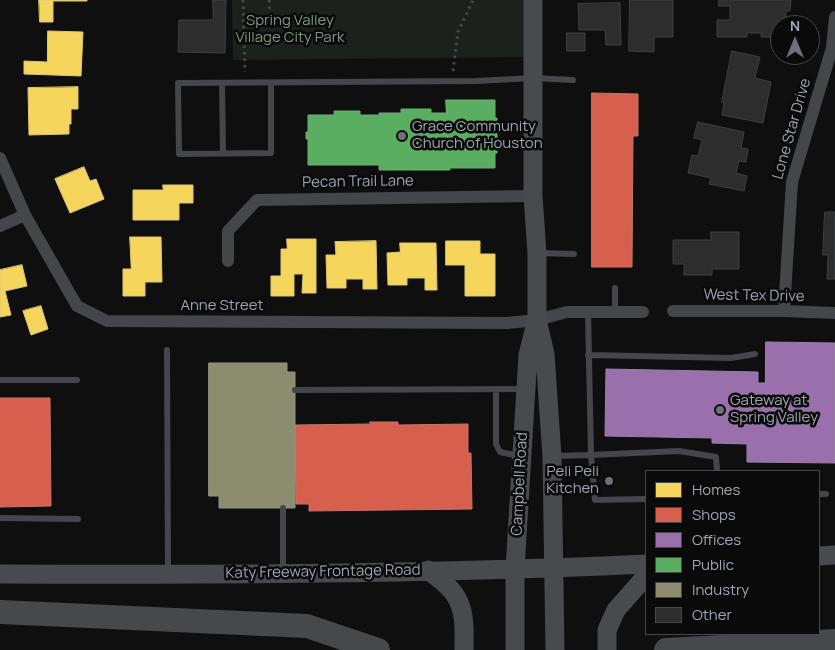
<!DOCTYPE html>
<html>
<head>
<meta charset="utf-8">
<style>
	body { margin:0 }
	#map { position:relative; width:835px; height:650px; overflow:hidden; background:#0f0f10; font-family:Manrope,sans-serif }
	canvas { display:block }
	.legend { position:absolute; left:645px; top:470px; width:175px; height:165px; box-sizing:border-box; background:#0a0a0b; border:1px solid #46484d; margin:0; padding:6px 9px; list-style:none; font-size:15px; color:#a1a5b0 }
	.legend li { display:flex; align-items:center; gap:10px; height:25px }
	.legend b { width:25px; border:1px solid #46484d }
	.north { position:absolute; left:770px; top:15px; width:50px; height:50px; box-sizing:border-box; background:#0a0a0b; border:1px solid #46484d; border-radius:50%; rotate:0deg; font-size:14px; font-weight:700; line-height:20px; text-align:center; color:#a1a5b0 }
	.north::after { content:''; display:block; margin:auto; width:18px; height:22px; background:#6e7078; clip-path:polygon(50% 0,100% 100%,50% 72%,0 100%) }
</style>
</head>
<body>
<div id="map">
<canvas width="835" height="650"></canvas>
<ul class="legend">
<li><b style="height:14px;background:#f6d55c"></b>Homes</li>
<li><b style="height:14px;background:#d6604d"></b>Shops</li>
<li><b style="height:14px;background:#9970ab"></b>Offices</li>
<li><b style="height:14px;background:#5aae61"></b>Public</li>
<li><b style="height:14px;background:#8c8c6e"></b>Industry</li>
<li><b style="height:14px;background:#2d2d2e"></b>Other</li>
</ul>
<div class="north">N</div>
</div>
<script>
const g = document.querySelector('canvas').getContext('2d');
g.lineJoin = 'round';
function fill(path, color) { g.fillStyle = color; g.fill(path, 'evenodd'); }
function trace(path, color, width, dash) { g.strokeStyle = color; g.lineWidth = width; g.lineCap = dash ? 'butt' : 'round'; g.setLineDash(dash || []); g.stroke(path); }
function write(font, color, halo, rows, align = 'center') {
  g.font = font + ' Manrope,sans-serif'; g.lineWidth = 5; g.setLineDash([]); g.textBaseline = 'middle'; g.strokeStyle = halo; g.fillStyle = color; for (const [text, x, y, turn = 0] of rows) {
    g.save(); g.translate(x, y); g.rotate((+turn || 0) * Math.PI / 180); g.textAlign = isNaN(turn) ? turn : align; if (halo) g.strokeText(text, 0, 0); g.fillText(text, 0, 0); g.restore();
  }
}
const green = new Path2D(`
	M232,0H527V57L233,60Z`);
const homes = new Path2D(`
	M39,0H87V1H53V22H40Z
	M48,31L83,32L81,76L24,74V61L47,62Z
	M78,87V109H71V124H69V134L29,135L28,88Z
	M84,167L90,181L96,179L104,199L70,213L55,179Z
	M163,185H193V203H179V220H133V190H163Z
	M130,237H161L162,282H145V296H123V269H131Z
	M287,239H316V293H302L303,274H294V296H271V276H281V249H287Z
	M376,241L377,289H363V279H346V288H327L326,255H336L335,242Z
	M446,241H480V254H495V296H465V265H446Z
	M400,243H436L437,290H425V278H407V285H388L387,253L400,252Z
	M22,265L27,286L5,291L11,315L0,317V270Z
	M41,306L48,329L31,335L23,311Z`);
const shops = new Path2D(`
	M592,93L638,94V136H633L632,267H592Z
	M0,398H50L51,506L0,507Z
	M370,422H398V425L468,424V453H471L472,509L309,511V504H296L295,425L370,424Z`);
const offices = new Path2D(`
	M766,342L835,343V463L747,462V444L712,443V438L605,436L606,369L758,372V383H765Z`);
const public = new Path2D(`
	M446,100H495V118H497V153H495V168H450V170H379V165H308V139H306V132H308V115H334V111H360V115H379V113H401V109H431V113H446Z`);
const industry = new Path2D(`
	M209,363H287V372H295V508H219V496H209Z`);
const building = new Path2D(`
	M213,0H226L225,53L178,52L179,20H213Z
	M630,0H673V37H654V52L629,51Z
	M719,0H791L790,11H786L785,25H780V37H761V33H747V37H717V20H730V6H719Z
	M620,3L621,45H606L605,30H579L578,4Z
	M567,33H585V51H567Z
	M732,51L760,57L755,78L771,82L763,123L722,115L724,103L722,102Z
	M698,122L744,132L741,148L748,149L746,162L739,161L736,173L747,176L744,191L709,184L711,178L688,173L692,155L698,156L702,140L694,138Z
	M825,212H835V279H827L828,255H823Z
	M711,232H739V269H712V275H684V264H673V240H711Z`);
const path = new Path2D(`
	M243,0L245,72
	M269,0L270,22
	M453,71L458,32L473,0`);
const lane = new Path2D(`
	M222,83L223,153
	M271,83V153L179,154L178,83L476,81L533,78L573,80
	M538,253L574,254
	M588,312L591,455L679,451L716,457L717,471
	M615,312V288
	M167,350L168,573
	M588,355L731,358L755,354
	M0,380H77
	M496,389V444L500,452L519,456
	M295,390L525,389
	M553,456L591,455L595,500L646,499
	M819,494H826
	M283,508V571
	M0,518L78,519`);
const street = new Path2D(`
	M0,158L25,215L77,306L107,321L507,323L537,320L567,312H643
	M0,226L25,215
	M228,261V231L257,200L533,196
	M673,311H784L835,313
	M784,311L792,182L832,48L835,17`);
const secondary = new Path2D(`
	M533,0V196L537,253V320L545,354L552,457L555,650
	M819,556L835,555
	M428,570C437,578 449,585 455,595C466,611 464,632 464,650
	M0,574C215,575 431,574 646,564
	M515,650V569L528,355L536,323
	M607,650V630L616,610L646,576`);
const highway = new Path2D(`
	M0,612L307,626L378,650
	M666,650L835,641`);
const markers = [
	[402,136,5,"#6e7078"],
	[720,410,5,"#6e7078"],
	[609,481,5,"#6e7078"]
];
const parkNames = [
	["Spring Valley",290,21],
	["Village City Park",290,38]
];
const poiNames = [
	["Grace Community",412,127],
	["Church of Houston",412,144],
	["Gateway at",730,401],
	["Spring Valley",730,418],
	["Peli Peli",599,472,"right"],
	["Kitchen",599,489,"right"]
];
const streetNames = [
	["Lone Star Drive",792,129,-74],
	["Pecan Trail Lane",358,182,-1],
	["West Tex Drive",754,296,1],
	["Anne Street",222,306],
	["Campbell Road",520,484,-87],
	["Katy Freeway Frontage Road",323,572,-1]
];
fill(green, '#1c211d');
fill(homes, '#f6d55c');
trace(homes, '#dcc775', 1);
fill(shops, '#d6604d');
trace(shops, '#c6756b', 1);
fill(offices, '#9970ab');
trace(offices, '#9b80ac', 1);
fill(public, '#5aae61');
trace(public, '#6fab79', 1);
fill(industry, '#8c8c6e');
trace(industry, '#929482', 1);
fill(building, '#2d2d2e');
trace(building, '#3f4043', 1);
trace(path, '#47474a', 3, [2.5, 4]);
trace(lane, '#454649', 6);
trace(street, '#454649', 12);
trace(secondary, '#494a4d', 19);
trace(highway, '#47484a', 24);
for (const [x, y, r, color] of markers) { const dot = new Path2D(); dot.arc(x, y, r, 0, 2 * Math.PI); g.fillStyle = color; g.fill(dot); trace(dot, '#0a0a0b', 2); }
write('15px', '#7a997e', '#0a0a0b', parkNames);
write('15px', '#a1a5b0', '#0a0a0b', poiNames, 'left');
write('15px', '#a1a5b0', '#0a0a0b', streetNames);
</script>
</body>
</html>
